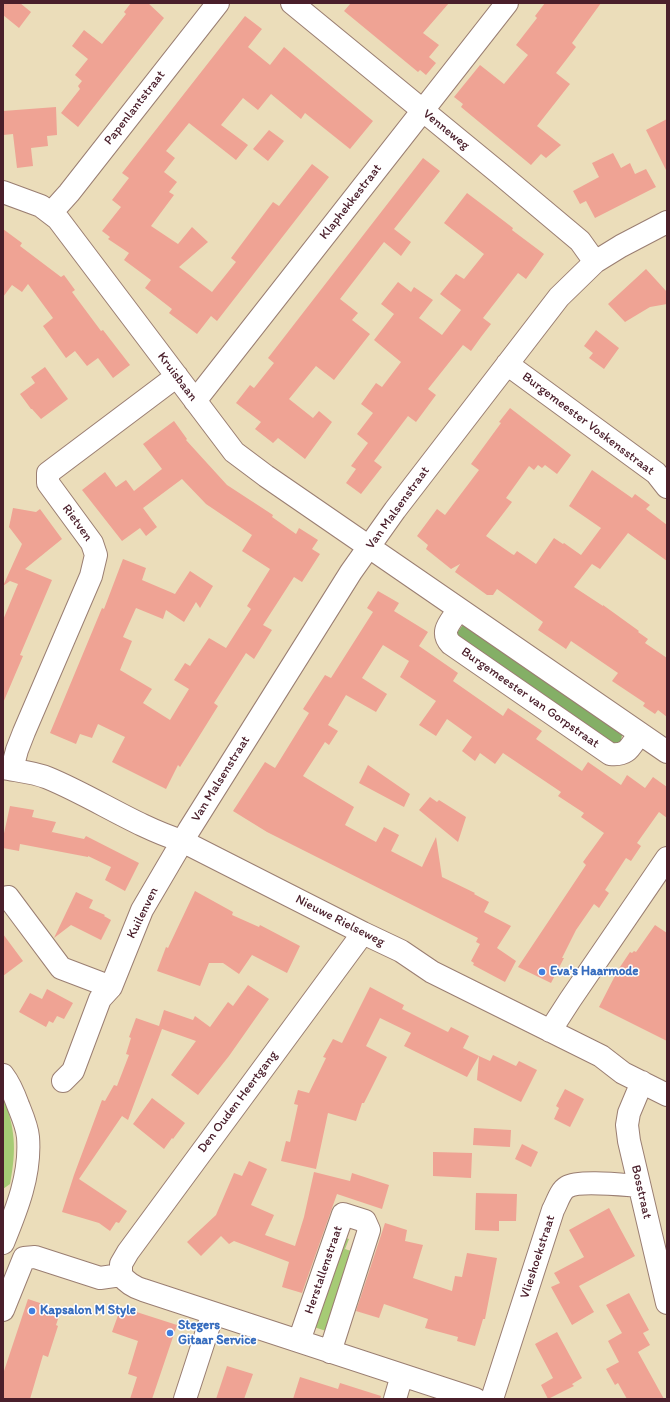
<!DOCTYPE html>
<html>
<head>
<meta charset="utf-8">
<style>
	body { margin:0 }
	#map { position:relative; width:670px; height:1402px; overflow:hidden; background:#ebddba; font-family:Itim,sans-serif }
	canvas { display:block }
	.frame { position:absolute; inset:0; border:4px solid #4a1f2b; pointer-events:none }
</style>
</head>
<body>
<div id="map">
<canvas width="670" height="1402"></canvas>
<div class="frame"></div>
</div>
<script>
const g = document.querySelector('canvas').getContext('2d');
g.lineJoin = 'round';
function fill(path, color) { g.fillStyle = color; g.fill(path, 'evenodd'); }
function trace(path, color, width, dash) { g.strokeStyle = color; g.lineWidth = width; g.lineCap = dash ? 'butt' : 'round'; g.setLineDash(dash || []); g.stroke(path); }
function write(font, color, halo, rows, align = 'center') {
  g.font = font + ' Itim,sans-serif'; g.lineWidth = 3; g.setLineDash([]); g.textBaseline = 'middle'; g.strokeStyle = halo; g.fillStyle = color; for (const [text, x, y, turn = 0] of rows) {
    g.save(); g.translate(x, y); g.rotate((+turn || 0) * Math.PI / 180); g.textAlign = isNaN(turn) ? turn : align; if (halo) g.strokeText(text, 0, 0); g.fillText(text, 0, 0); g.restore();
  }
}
const green = new Path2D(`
	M3,1095C15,1129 17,1148 10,1184L3,1189Z
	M337,1235L349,1239L345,1249L354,1252L326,1331L308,1325Z`);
const forest = new Path2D(`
	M462,626H467L622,735L621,741L616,745L459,642L457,633Z`);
const building = new Path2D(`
	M3,3H20L31,12L19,28L3,15Z
	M131,3H148L164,18L78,127L61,113L80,89L78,86L82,81L75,75L88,59L72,46L84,30L102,44L126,14L124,12Z
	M351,3H449L423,33L439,45L429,57L436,63L426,75L420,70L418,72L344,11Z
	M545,3H601L572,43L576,47L556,73L570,84L537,126L561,145L546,158L541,154L531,165L461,107L463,104L454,97L480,65L504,84L528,55L516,45L537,18L535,16Z
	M245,16L262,29L248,47L270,65L284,47L373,121L350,149L305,113L301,119L271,94L258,110L243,98L221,125L248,145L236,160L189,123L166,151L175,158L164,172L177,182L169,192L174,195L151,226L178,244L192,227L208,242L179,267L212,292L236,262L231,258L273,202L279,206L312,164L329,177L217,321L211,316L197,334L169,313L172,309L145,288L151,280L124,260L129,253L108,239L110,237L102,231L121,207L112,200L129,178L122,173Z
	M56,107L57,135L47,136L48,146L31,148L33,166L17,168L13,134L3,135V111Z
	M667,119V172L646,130Z
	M269,130L284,141L268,161L253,149Z
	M613,153L621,168L630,163L635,174L646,169L656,187L595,218L586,201L580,204L573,191L599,177L592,163Z
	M423,158L440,171L394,229L411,242L401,256L384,242L340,299L358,313L352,320L370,334L334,380L316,366L289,399L313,418L319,411L332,422L305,459L278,438L273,443L255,429L261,422L236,403L250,385L254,388L274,363L268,358Z
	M467,193L500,218L513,228L512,230L544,254L526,279L518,273L483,318L491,324L481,337L471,351L463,345L428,389L436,395L416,422L408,416L374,461L382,467L361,494L346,483L356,469L351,466L368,443L357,434L373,413L361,404L376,383L382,387L401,362L374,340L394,314L381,304L398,282L411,292L414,287L433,300L419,318L442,335L461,310L440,294L456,274L464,279L484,254L444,223Z
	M3,229L22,243L20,246L61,277L64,275L75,290L72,292L101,331L103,330L130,365L113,378L98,358L87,366L75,351L66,358L43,326L53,318L28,284L22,292L12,285L3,297Z
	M646,269L667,292V304L650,307L625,322L608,304Z
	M596,330L619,348L604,369L589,358L593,353L584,346Z
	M45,367L68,399L41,419L32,409H31L20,394L35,383L31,377Z
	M510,408L571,455L557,474L545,465L542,468L538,465L534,470L529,466L506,498L512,502L486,536L512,554L514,555L517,551L536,564L554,538L563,544L564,543L581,555L601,528L569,506L592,470L632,498L635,494L650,505L646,509L667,525V561L628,533L600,569L592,564L574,587L603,606V605L639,631L638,632L648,639L645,643L667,658V717L658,710L655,714L643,706L645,703L612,681L618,673L571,641L566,649L538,630L543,622L497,589L493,595H487L455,572L460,564L451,569L426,549L428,545L417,536L437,509L445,515L479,470L471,464L501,423L499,422Z
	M174,421L187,439L186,440L227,485L273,515L272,517L296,534L299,528L318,540L312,549L320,554L302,582L294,577L263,625L272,630L254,659L246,653L214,703L218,706L180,767L178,765L166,789L112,762L125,737L98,724L92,738L80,734L76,744L50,733L102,608L104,609L123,559L146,568L142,580L175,594L190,571L213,586L200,608L196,602L184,622L166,610L163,619L136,608L123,637L132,641L120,670L152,689L143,703L170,720L189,689L174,680L185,663L190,666L209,638L226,648L251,609L247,606L270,569L242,551L252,535L206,504L182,479L143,508L157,527L146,536L140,528L122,541L82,490L105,472L116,487L126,480L134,491L162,469L143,444Z
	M13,508L36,512L40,509L62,539L25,569L52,580L20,655L23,656L3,703V620L18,584L10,581L3,586L22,544L9,527Z
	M378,591L399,603L394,611L428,632L419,646L458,673L453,681L503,716L508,708L542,731L536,739L582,771L588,762L621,785L627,775L645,788L653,777L667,787V818L659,812L637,843L641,846L631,861L626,858L605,890L609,893L599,908L594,904L576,930L562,958H564L551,983L518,967L586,865L583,862L604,833L581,817L584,813L558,796L561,792L503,753L495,764L480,753L475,761L462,751L472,737L447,719L436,736L419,725L436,701L400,677L409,661L383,645L362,678L387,694L376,712L346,695L328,725L338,731L329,745L325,742L303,776L354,807L345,825L376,842L384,827L399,835L391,851L422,867L436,837L442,877L475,893L474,894L489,902L484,912L511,926L497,948L516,961L505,982L473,965L474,963L471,961L480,944L476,942L478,938L267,832L233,811L265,762L275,768L309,713L303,709L325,675L331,678L373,612L367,608Z
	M368,765L410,794L404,807L359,783Z
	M430,797L437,802L439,800L466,817L458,842L419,810Z
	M10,806L34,810L32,817L56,822L51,834L52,832L84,839L86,836L139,863L125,891L105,880L111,867L88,856V857L20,844L19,851L3,848V838Z
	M195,891L233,912L232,915L259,927L260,925L300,946L287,973L252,955L239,974L223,963H209L200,986L157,971L166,947L168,948Z
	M76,892L93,900L89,908L105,915L104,916L111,920L101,940L71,925L54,938Z
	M655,925L667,933V1041L599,1007L618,970L630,952L632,953L634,951L636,952Z
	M3,934L23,961L3,976Z
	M248,985L269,999L229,1056L198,1095L171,1075L196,1041L162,1029L128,1120L122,1116L79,1179L127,1211L119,1223L116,1222L110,1231L99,1223L62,1212L74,1175L102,1100L105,1101L114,1085L117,1086L129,1055L126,1054L131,1038L129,1037L136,1018L159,1026L164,1010L193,1020L195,1016L210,1027L228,1002L233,1006Z
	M370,987L404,1005L402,1009L448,1032L451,1027L469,1036L463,1048L479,1056L467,1077L404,1046L411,1033L380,1018L366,1046L387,1057L364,1103H362L356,1121L328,1113L316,1169L281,1161L286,1141L290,1142L298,1105L294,1104L298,1090L309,1093L326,1058L323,1057L333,1039L342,1043Z
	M47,989L73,1003L64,1019L57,1016L53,1023L49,1021L46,1027L19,1012L30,993L42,999Z
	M493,1055L516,1066L519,1061L537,1070L521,1102L477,1080L479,1056L490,1061Z
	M565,1089L584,1099L570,1127L554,1119L559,1108L556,1106Z
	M152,1098L185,1123L173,1139L172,1138L164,1149L133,1124Z
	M474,1128L511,1130L510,1147L473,1145Z
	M522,1144L538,1152L531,1167L515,1159Z
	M433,1152L472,1153L471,1178L433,1176Z
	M249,1161L267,1169L251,1205L274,1215L265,1235L295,1246L304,1217L314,1172L350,1181L352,1173L389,1185L382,1209L337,1194L302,1293L282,1287L289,1262L234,1241L229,1244L221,1236L201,1256L187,1242L216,1215L234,1173L242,1176Z
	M476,1193L517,1194L516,1221H499V1231L475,1230Z
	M609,1208L635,1256L579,1286L594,1312L572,1325L551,1287L560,1283L554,1273L584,1257L569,1230Z
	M385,1223L407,1230L405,1241L423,1245L413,1278L452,1291L455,1276L462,1277L467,1253L497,1258L485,1319H483L475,1346L457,1341L458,1337L425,1328L428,1319L384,1304L379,1318L356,1311Z
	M629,1293L649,1330L643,1333L650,1345L638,1352L664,1399H627L618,1383L615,1385L606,1369L619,1362L608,1341L622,1333L606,1305Z
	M28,1299L61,1310L56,1325L58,1326L48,1357L43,1355L30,1399H3V1374Z
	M121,1307L177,1325L152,1399H130L137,1377L128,1374L138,1341L112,1332Z
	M557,1332L582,1378L572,1384L574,1386L548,1399L541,1385L553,1378L535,1344Z
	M227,1366L253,1374L244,1399H216Z
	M300,1377L338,1389L340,1383L381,1396L380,1399H293Z`);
const minor = new Path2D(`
	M292,3L499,173L580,241L595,262
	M3,192L41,206L58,219L234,452L266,476L667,752
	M51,213L69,193L218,3
	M507,364L656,473L667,487
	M195,401L507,3
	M459,609C451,622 439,631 451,644L610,754C628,756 630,747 639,734
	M3,768C18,771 34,772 48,778C94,797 135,826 182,841L363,933L401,951L432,972L601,1056L623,1073L667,1095
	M12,769L17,750L24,732L91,576L96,555L92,543L48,483V473L177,376
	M8,897L61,968L111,987
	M550,1031L570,1000L667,858
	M63,1081L73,1071L100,999L111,987L142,910L189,830L351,572L395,510L559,297L595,262L621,246L667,222
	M642,1082L629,1113L627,1125L629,1141L667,1303
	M121,1275V1264L128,1252L363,933
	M121,1275C127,1283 133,1287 143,1290L475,1399
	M3,1310L24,1258L35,1257L100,1278L121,1275
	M299,1341L343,1214L365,1221L369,1230L330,1352
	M185,1399L213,1313
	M395,1399L402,1375
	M492,1399L553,1210C557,1203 560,1191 567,1187C579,1180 624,1185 639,1186`);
const tertiary = new Path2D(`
	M3,1075C10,1084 14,1094 18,1105C22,1115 27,1126 28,1137C31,1174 17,1209 3,1243`);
const markers = [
	[542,972,4,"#3f7fe0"],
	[32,1311,4,"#3f7fe0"],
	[170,1333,4,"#3f7fe0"]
];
const streetNames = [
	["Papenlantstraat",135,108,-52],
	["Venneweg",446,130,39],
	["Klaphekkestraat",351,202,-52],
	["Kruisbaan",177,377,53],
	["Burgemeester Voskensstraat",588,424,37],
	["Van Malsenstraat",398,508,-54],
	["Rietven",77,523,54],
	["Burgemeester van Gorpstraat",530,698,35],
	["Van Malsenstraat",221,779,-58],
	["Kuilenven",143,913,-64],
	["Nieuwe Rielseweg",340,921,27],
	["Den Ouden Heertgang",238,1102,-53],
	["Bosstraat",641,1192,77],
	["Vlieshoekstraat",538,1257,-72],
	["Herstallenstraat",324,1270,-71]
];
const shopNames = [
	["Eva's Haarmode",550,972],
	["Kapsalon M Style",40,1311],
	["Stegers",178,1326],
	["Gitaar Service",178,1341]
];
fill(green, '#a6cb75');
fill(forest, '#84af66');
fill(building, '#efa394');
trace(minor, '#9a7e72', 24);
trace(tertiary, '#9a7e72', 24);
trace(minor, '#fff', 22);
trace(tertiary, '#fff', 22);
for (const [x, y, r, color] of markers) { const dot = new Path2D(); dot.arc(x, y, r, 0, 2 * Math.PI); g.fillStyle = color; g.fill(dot); trace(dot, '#fff', 1.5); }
write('13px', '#4a1f2b', '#fff', streetNames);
write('bold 13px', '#366cbe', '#fff', shopNames, 'left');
</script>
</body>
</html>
